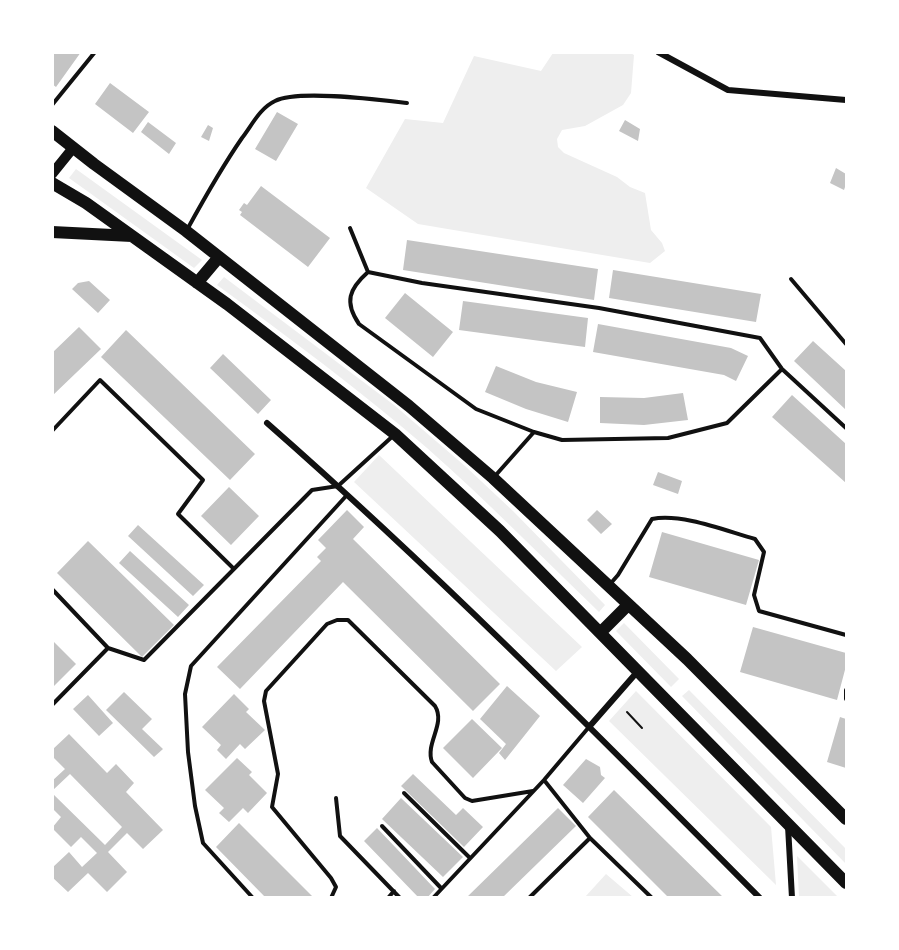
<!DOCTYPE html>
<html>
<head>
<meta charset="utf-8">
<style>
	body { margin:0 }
	#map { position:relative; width:899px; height:950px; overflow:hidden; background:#fff; font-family:Inter,sans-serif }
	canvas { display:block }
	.frame { position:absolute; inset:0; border:54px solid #fff; pointer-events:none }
</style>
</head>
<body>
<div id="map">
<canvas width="899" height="950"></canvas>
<div class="frame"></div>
</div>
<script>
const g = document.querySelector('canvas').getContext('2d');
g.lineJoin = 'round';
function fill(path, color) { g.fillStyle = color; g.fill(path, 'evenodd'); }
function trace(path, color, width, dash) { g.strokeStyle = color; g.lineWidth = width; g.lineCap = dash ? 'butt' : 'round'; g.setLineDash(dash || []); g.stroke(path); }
const green = new Path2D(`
	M553,53L629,52L634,55L631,93L623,105L585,126L562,130L557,139L558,147L564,153L617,177L630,187L645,193L651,230L662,243L665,251L650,263L418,224L366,188L405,119L443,123L474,56L541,71Z
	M76,169L202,260L194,268L69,178Z
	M224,277L394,405L465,466L513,511L605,605L599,612C542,557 486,500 427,448C360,390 288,337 217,285Z
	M379,455L582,647L556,671L354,482Z
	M624,623L679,679L671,687L616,631Z
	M689,690L846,849V864L682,696Z
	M636,691L771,827L776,885L609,721Z
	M797,856L838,897H799Z
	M606,874L633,897H585Z`);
const building = new Path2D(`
	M52,52H81L56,87L52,84Z
	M110,83L149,112L133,133L95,104Z
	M277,112L298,124L276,161L255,149Z
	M625,120L640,129L638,141L619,131Z
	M148,122L176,143L169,154L141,132Z
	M208,125L213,128L209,141L201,137Z
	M836,168L846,174V184L844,190L830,183Z
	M261,186L330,238L308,267L240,215L242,212L239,210L244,203L247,205Z
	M407,240L598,269L594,300L403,270Z
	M613,270L761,294L756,322L609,298Z
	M89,281L110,300L98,313L72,289L78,283Z
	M405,293L453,332L433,357L385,318Z
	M463,301L588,318L585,347L459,330Z
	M598,324L731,348L748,356L736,381L724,375L593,352Z
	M79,327L101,349L52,396V353Z
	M126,330L255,454L230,480L101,357Z
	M813,341L846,371V410L794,361Z
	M223,354L271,400L258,414L210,368Z
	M496,366L536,382L577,392L568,422L526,409L485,392Z
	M683,393L688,420L644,425L600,423V397L644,398Z
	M792,395L846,444V483L772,417Z
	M658,472L682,481L678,494L653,485Z
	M229,487L259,516L231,545L201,516Z
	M347,510L364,527L353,539L500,684L473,711L343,582L240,689L217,667L321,561L317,557L326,548L318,540Z
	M597,510L612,524L601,534L587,520Z
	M138,525L204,585L193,596L128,536Z
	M662,532L759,560L746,605L649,577Z
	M88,541L174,625L142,657L57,573Z
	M130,551L189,605L178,617L119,563Z
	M753,627L846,653V666L837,700L740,672Z
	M52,640L76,664L54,686L52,685Z
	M507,686L540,716L505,760L499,753L506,744L480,719Z
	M124,692L152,719L142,729L163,749L154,757L106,710Z
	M234,694L249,709L246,712L265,730L245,749L240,744L226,759L217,750L221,745L202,727Z
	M88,695L113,723L99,736L73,709Z
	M840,717L846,719V768L827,762Z
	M472,719L502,748L473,778L443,748Z
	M69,734L107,773L116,764L134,783L126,792L163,830L143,849L127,833L108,852L127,872L107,892L88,873L68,892L52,877V868L69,852L82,867L97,853L81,837L71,847L52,828L61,817L52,808V793L105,845L122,827L70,774L52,791V781L65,769L52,756V750Z
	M237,758L252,772L249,775L267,793L248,813L243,808L229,822L219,813L224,808L205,790Z
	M586,759L600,767L601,775L605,778L583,803L563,785Z
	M413,774L456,815L463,808L483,827L464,847L401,786Z
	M614,790L724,898H669L588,817Z
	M401,798L463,857L443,877L382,819Z
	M558,808L576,826L502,898H466Z
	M239,823L314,898H266L216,847Z
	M377,828L435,889L427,898H419L364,841Z`);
const path = new Path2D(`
	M627,712L642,728`);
const service = new Path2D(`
	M52,105L95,52
	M188,228C205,197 222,167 242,138C252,125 260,108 275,101C298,89 381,100 407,103
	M350,228L368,272
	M791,279L846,344
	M52,431L100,380L203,480L178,514L233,568
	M534,432L476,409L359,324C344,302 349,289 368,272L422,283L599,308L760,338L782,369L846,428
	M495,476L534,432L562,440L668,438L727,423L782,369
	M611,583L618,575L652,519C682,513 726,531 755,539L764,552L754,595L759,611L846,635
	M52,589L108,648L52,705
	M108,648L144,660L312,490L338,486L394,435
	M846,690V699
	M544,780L590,838L652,898
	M404,793L470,858
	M336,798L340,836L400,898
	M382,826L441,888
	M253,898L203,843L195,806L188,752L185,694L191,666L347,495
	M331,898L336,887L331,878L272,807L278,774L264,701L266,691L327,624L337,620H348L435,706C446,724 425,743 432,762L465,798L472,801L533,791
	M388,898L394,891
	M433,898L544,780L589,727
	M529,898L590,838`);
const minor = new Path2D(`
	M658,52L728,90L846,100
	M267,423C438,573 599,736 760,898
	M589,727L638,671
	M788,826L792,898`);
const secondary = new Path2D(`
	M52,174L73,148`);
const primary = new Path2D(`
	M52,131L94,164L186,231L409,406L493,478L687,659L846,819
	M52,183L86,203L227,304L395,434L500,531L846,883
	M52,232L132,236
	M197,283L219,257
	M601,632L628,605`);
fill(green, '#eee');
fill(building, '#c4c4c4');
trace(path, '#111', 2);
trace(service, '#111', 4);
trace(minor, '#111', 6);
trace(secondary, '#111', 10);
trace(primary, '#111', 12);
</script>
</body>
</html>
